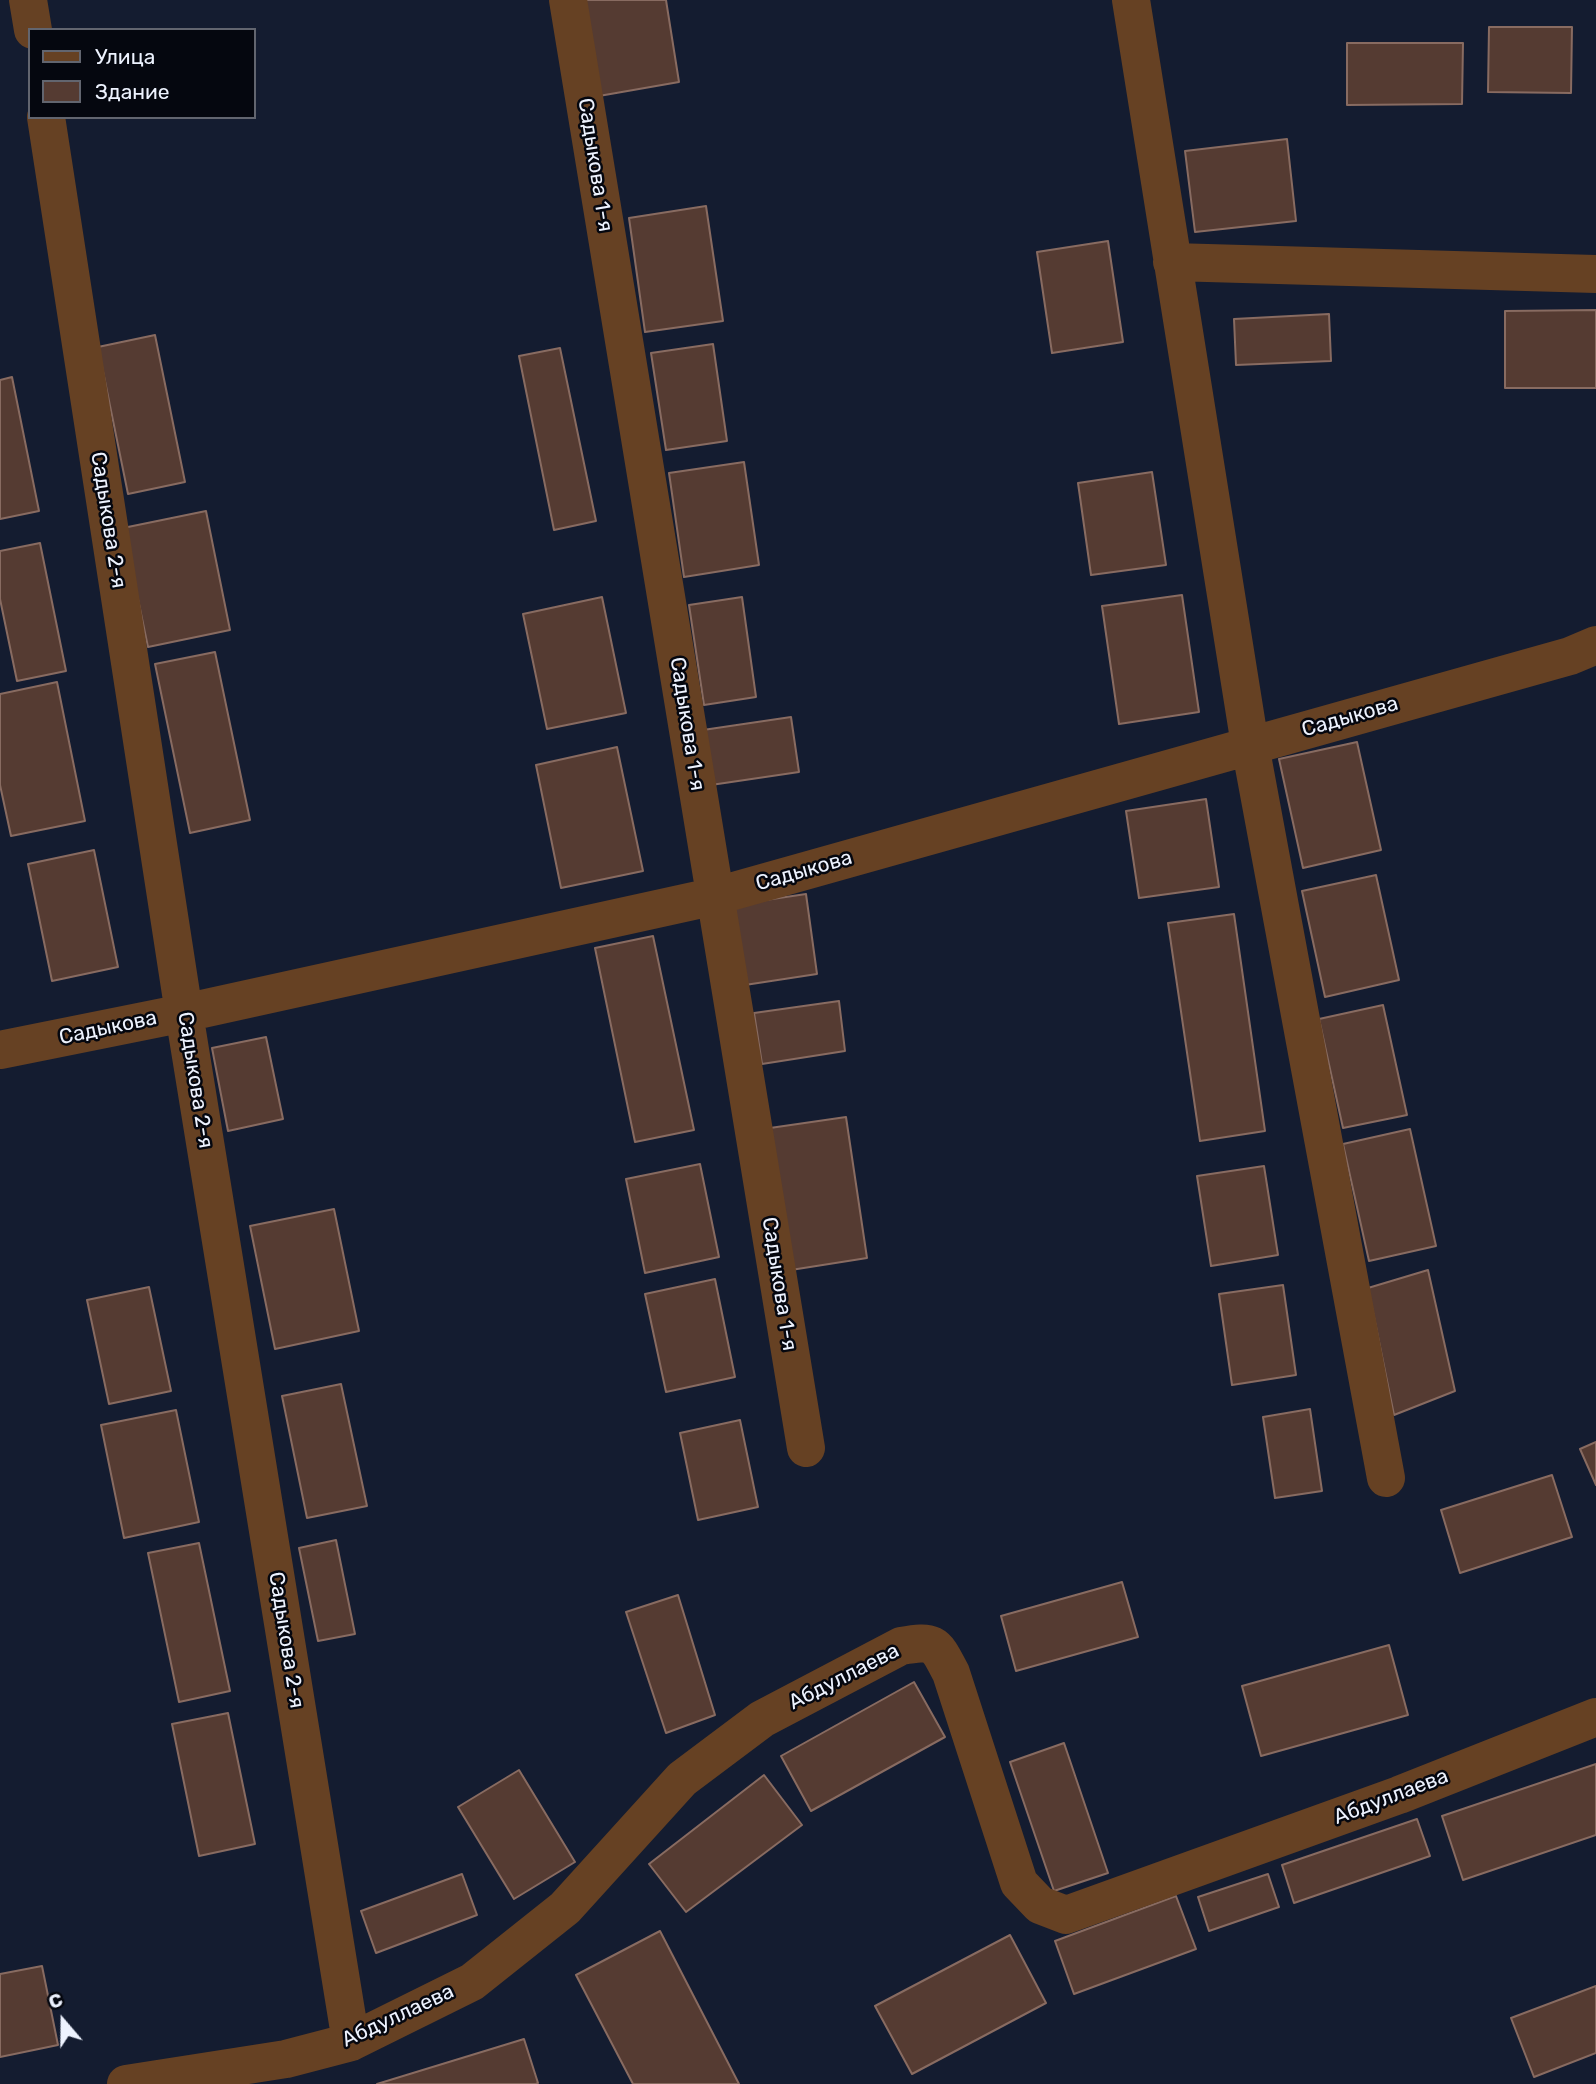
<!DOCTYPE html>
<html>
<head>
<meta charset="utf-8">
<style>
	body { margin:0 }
	#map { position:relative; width:1596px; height:2084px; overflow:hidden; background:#141c30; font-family:Rubik,sans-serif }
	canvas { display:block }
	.legend { position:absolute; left:28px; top:28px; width:228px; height:91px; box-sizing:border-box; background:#05070f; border:2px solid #62656f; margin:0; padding:9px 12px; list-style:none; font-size:21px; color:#edf2fe }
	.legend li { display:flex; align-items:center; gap:14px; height:35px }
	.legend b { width:35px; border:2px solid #62656f }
	.north { position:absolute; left:28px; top:1986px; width:70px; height:70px; -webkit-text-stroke:5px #05070f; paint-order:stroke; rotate:340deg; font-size:19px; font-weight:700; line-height:28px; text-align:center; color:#edf2fe }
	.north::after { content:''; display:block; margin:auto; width:24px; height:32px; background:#edf2fe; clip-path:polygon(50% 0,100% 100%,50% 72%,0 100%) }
</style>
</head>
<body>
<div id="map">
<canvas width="1596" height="2084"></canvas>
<ul class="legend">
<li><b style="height:9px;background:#664123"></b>Улица</li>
<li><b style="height:19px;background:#553b32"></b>Здание</li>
</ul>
<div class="north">С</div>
</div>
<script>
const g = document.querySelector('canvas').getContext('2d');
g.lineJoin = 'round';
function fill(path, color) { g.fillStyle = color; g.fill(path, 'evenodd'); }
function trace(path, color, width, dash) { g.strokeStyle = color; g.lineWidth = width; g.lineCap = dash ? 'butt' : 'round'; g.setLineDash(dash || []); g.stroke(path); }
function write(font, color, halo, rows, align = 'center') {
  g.font = font + ' Rubik,sans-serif'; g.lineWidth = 5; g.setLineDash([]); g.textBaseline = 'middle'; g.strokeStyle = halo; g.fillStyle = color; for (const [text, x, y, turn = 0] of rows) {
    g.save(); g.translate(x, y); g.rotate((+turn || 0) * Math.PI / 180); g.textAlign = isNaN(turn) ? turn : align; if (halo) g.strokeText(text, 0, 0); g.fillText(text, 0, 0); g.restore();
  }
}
const building = new Path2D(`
	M583,0H666L679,82L599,96Z
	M1489,27H1572L1571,93L1488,92Z
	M1347,43H1463L1462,104L1347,105Z
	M1287,139L1296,221L1195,232L1185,151Z
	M706,206L723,321L645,332L629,218Z
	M1108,241L1123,342L1052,353L1037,252Z
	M1596,310V388H1505V311Z
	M1329,314L1331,361L1236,365L1234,319Z
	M155,335L185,482L128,494L98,347Z
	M713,344L727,441L666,450L651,353Z
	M560,348L596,521L554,530L519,356Z
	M12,377L39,511L0,519V380Z
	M744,462L759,565L684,577L669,473Z
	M1152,472L1166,565L1091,575L1078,483Z
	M206,511L230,630L148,647L123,528Z
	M40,543L66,671L17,681L0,599V551Z
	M1182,595L1199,712L1119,724L1102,606Z
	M602,597L626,713L547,729L523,614Z
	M742,597L756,697L704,705L689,605Z
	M215,652L250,820L190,833L155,664Z
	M57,682L85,821L11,836L0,785V694Z
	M791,717L799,772L711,785L703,730Z
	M1357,742L1381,850L1303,868L1279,759Z
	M617,747L643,871L561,888L536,765Z
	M1206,799L1219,887L1139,898L1126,811Z
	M94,850L118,967L52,981L28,864Z
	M1376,875L1399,980L1325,997L1302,891Z
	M806,894L817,974L745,985L732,905Z
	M1234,914L1265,1131L1200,1141L1168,923Z
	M653,936L694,1130L635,1142L595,948Z
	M839,1001L845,1051L762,1064L754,1013Z
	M1383,1005L1407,1115L1343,1128L1319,1019Z
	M266,1037L283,1119L228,1131L212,1048Z
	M846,1117L867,1258L791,1270L770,1128Z
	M1410,1129L1436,1246L1369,1261L1343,1144Z
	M700,1164L719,1257L645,1273L626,1179Z
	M1264,1166L1278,1255L1211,1266L1197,1176Z
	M334,1209L359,1331L275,1349L250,1226Z
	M1428,1270L1455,1391L1394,1415L1368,1288Z
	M715,1279L735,1377L666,1392L645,1294Z
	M1283,1285L1296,1375L1232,1385L1219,1294Z
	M149,1287L171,1391L109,1404L87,1300Z
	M341,1384L367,1506L307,1518L282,1396Z
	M1310,1409L1322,1491L1275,1498L1263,1417Z
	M176,1410L199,1522L124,1538L101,1425Z
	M740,1420L758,1507L698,1520L680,1433Z
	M1596,1442V1485L1580,1449Z
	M1552,1475L1572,1537L1460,1573L1441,1510Z
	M336,1540L355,1634L318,1641L299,1548Z
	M199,1543L230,1691L179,1702L148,1553Z
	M1122,1582L1138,1637L1016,1671L1001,1616Z
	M678,1595L715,1715L666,1733L626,1612Z
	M1389,1645L1408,1715L1261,1756L1242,1686Z
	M914,1682L945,1737L811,1811L781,1756Z
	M228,1713L255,1844L199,1856L172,1724Z
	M1064,1743L1108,1873L1054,1891L1010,1762Z
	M1596,1764V1835L1463,1880L1442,1816Z
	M519,1770L575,1862L514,1899L458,1807Z
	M764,1775L802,1825L686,1912L649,1864Z
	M1417,1819L1430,1856L1294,1903L1282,1865Z
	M462,1874L477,1915L376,1953L361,1911Z
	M1268,1874L1279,1907L1209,1931L1198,1897Z
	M1176,1896L1196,1949L1074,1994L1055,1941Z
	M660,1931L739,2084H633L576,1975Z
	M1010,1935L1046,2003L912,2074L875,2006Z
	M42,1966L58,2045L0,2057V1974Z
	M1596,1986V2053L1534,2077L1511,2018Z
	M524,2039L538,2083L536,2084H377Z`);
const street = new Path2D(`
	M28,0L33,30
	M568,0L806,1448
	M1131,0L1250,745L1386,1478
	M46,117L184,1013L351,2042
	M1172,262L1596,274
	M0,1050L184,1013L716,896L1570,656L1596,645
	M126,2084L286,2059L351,2042L472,1982L565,1908L682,1779L762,1719L901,1646C936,1640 935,1643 951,1673L1019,1883L1040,1905L1066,1915L1399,1795L1596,1717`);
const streetNames = [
	["Садыкова 1-я",595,165,81],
	["Садыкова 2-я",108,520,81],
	["Садыкова",1350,717,-16],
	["Садыкова 1-я",687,724,81],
	["Садыкова",804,871,-16],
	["Садыкова",108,1028,-12],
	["Садыкова 2-я",195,1080,81],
	["Садыкова 1-я",779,1284,81],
	["Садыкова 2-я",286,1640,81],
	["Абдуллаева",844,1677,-27],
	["Абдуллаева",1391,1797,-21],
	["Абдуллаева",398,2016,-25]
];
fill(building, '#553b32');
trace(building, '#886b61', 2);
trace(street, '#664123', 38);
write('21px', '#edf2fe', '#05070f', streetNames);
</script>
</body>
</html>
